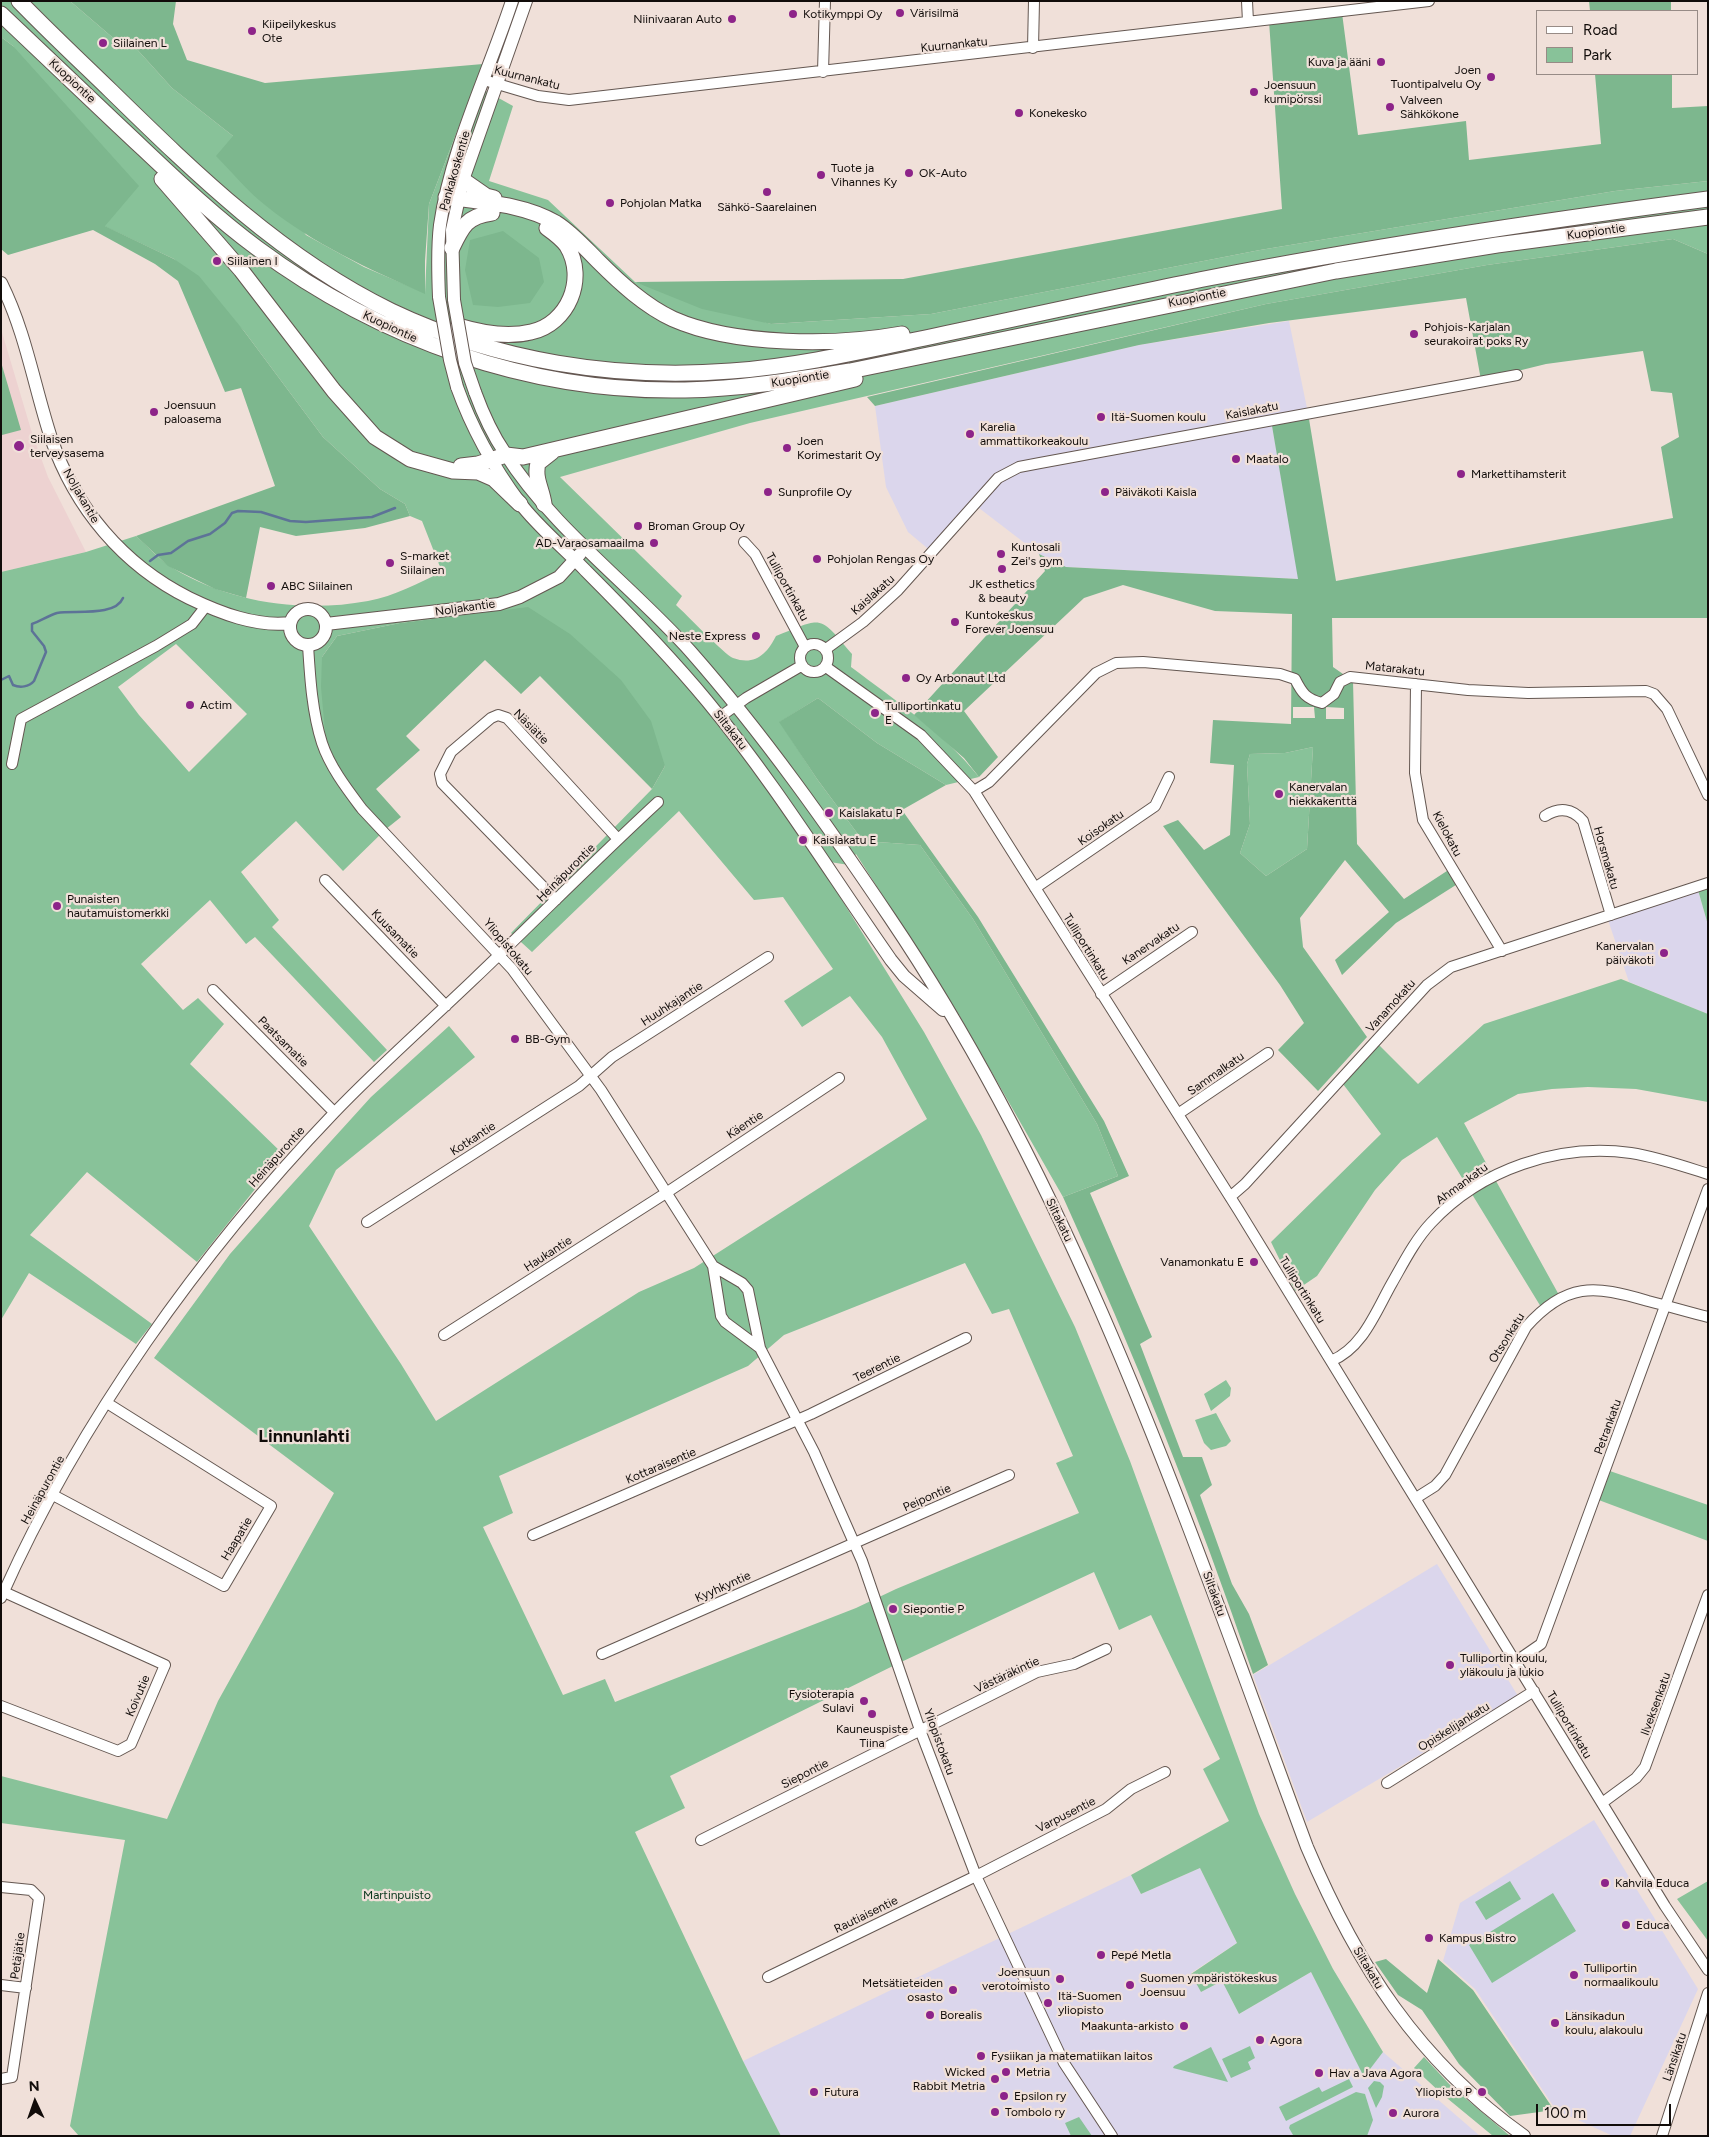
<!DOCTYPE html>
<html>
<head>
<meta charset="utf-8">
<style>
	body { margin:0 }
	#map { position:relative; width:1709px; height:2137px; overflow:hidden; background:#f0e0d9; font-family:Figtree,sans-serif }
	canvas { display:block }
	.frame { position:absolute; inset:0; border:2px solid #110c0a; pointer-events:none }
	.legend { position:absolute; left:1536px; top:10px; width:162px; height:65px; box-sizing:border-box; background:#f0e0d9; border:1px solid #978b86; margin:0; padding:6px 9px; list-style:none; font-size:15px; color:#110c0a }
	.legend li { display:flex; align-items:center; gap:10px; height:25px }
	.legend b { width:25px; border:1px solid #978b86 }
	.north { position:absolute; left:10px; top:2077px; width:50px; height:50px; -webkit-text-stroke:4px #f0e0d9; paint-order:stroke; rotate:357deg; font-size:14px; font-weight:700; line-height:20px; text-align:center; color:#110c0a }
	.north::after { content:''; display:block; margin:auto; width:18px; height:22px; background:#110c0a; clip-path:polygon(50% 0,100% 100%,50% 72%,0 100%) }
	.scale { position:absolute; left:1536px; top:2104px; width:135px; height:22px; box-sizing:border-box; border:2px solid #110c0a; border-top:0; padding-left:6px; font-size:15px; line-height:18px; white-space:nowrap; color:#110c0a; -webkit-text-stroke:4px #f0e0d9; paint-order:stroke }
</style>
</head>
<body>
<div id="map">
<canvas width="1709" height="2137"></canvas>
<div class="frame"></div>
<ul class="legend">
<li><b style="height:6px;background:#fff"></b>Road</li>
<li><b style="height:14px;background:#88c299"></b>Park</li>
</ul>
<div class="north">N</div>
<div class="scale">100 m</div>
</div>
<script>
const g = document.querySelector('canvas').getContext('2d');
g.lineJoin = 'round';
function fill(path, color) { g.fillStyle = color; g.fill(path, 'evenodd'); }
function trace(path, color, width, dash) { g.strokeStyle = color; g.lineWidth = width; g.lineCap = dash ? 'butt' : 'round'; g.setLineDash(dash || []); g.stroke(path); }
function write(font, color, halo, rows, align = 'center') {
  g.font = font + ' Figtree,sans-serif'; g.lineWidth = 4.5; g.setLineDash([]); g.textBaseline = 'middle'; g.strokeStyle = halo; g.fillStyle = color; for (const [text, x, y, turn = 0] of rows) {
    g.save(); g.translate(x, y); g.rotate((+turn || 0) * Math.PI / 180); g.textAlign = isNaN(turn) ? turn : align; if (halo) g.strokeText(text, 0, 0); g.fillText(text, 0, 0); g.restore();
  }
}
const education = new Path2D(`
	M1289,321L1308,413L1271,420L1299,579L1066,567L1039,554L975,505L933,553L908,532L886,487L875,406L1139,345Z
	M1698,890L1708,925V1014L1629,982L1608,920Z
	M1437,1564L1518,1696L1307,1822L1253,1675Z
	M1594,1820L1698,1989L1630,2136H1613L1556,2110L1475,1989L1443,1961L1460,1903Z
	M1200,1868L1237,1943L1191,1973L1201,1992L1222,1981L1239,2014L1311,1972L1364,2076L1383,2052L1480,2136H781L743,2061L1131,1875L1141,1894Z`);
const medical = new Path2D(`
	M1,329L32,433L48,477L86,552L1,572Z`);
const green = new Path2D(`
	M1,1H70L119,43L134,46L172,88L233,136L306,235L364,267L425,293L429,204L475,85L513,106L489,181L548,200L635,282L771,324L931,314L1260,250L1615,191L1708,181V254L1673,239L1487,265L1266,304L750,423L560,477L682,596L676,605C685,613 725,655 733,658C755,666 767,654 776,636C824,617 818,614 852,654L851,667C896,701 944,733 979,777L946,785L877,743L818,698L780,722L817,779L863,841L920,845L973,919L1097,1124L1118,1176L1063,1197L959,1015L856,854L849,865L817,860L924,1032L981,1135L1075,1327L1130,1461L1259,1814L1295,1894L1333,1969L1383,2052L1364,2077L1311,1972L1239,2014L1222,1981L1201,1992L1191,1974L1237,1943L1200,1868L1141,1894L1131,1875L1229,1821L1203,1769L1220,1759L1151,1615L1119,1630L1094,1572L899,1663L670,1776L685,1808L635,1832L743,2061L781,2136H79L70,2126L125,1840L1,1823V1776L167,1819L218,1701L334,1493L154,1358L230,1254L283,1194L371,1097L449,1026L475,1057L336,1170L309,1226L401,1364L436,1421L639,1292L694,1268L927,1119L882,1037L850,996L802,1027L784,1001L833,969L783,897L754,900L679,811L532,952L511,933L652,789L665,766L528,608L400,623L337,636L322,657L386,829L343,871L296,821L241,872L279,920L272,927L387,1050L374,1062L255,937L246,944L210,900L141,964L183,1010L198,998L224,1024L190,1064L283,1154L197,1262L87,1172L30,1235L152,1324L136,1344L29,1273L1,1320V572L86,552L136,536C148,546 159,560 173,568C230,603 303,613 368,601C395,596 418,583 442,572L422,521L410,516L405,504L380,489L323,437L244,331L174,259L104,226L13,46L1,37ZM176,644L247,714L189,772L139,715L118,687ZM965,1263L992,1314L1009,1309L1073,1456L1056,1463L1079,1513L896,1589L856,1608L615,1702L605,1679L563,1695L483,1527L513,1513L499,1476L748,1366L784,1335Z
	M1313,747L1307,849L1266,876L1240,853L1250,824L1247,764L1250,754L1285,753Z
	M1708,887V925L1698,890Z
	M1621,979L1708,1014V1102L1636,1089L1588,1087L1552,1089L1518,1094L1464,1123L1559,1295L1541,1307L1437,1137L1402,1160L1375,1190L1317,1276L1295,1291L1271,1242L1381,1134L1343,1084L1378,1044L1418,1084L1484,1024Z
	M1226,1380L1231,1388L1230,1396L1211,1411L1204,1394Z
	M1216,1413L1231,1441L1226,1446L1211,1450L1204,1443L1195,1420Z
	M1607,1470L1708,1505V1541L1596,1499Z
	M1510,1881L1521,1899L1486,1920L1475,1902Z
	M1708,1881V1941L1677,1899Z
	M1553,1893L1576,1931L1492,1983L1469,1945Z
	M1250,2046L1255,2058L1248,2062L1251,2069L1231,2078L1222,2059Z
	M1211,2047L1228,2082L1173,2068L1174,2066Z
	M1424,2057L1451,2086L1510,2136H1493L1442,2094L1414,2068Z
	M1349,2079L1353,2087L1286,2121L1279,2107L1319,2087L1322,2092Z
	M1374,2081L1380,2082L1384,2086L1382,2097L1376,2108L1368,2088Z
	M1356,2092L1365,2094L1373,2120L1367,2136L1293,2135L1289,2128L1290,2125Z
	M1079,2117L1092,2136H1071L1065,2123Z`);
const forest = new Path2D(`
	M70,1H176L173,24L187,60L265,83L483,64L429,204L425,261V294C369,269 313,244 265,205C247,191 232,172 216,156L233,136L172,88L134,46L119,43Z
	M1589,1H1671V11H1590Z
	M1342,13L1358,135L1466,121L1469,160L1601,144L1595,74H1672V108L1708,106V181L1615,191L1260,250L931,314L771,324L702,309L635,282L903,279L1282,209L1269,21Z
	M1,37L13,46L139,186L105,226L174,259L199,276L244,331L323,437L380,489L405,504L410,516L365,528L296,536L260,527L246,598L215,589L168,566L136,536L275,486L241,388L225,392L178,281L155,264L93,230L8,255L1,249Z
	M503,231L539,258L544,282L530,303L498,307L473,305L465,270L470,240Z
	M1673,239L1708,254V618H1332L1333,667L1353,681L1357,844L1404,899L1450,869L1459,883L1396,923L1342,975L1335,960L1389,912L1345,860L1300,918L1303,947L1367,1037L1318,1091L1278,1050L1304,1023L1280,985L1163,826L1178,820L1204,850L1230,835L1234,765L1210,763L1213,720L1291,724L1292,614L1215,611L1123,585L1084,598L964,711L998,757L979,777L964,758L914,715L1045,571L1039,554L1066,567L1298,579L1271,420L1308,413L1336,581L1673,518L1661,447L1679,437L1672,393L1651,391L1643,351L1546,364L1481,380L1466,298L1269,323L1139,345L875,406L867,397L1266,304L1487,265ZM1293,707H1314L1315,718H1293ZM1326,707L1344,708V719H1326ZM1313,747L1307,849L1266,876L1240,853L1250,824L1247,764L1250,754L1285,753Z
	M1,362L21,430L2,435H1Z
	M528,607L570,634L621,680L651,721L665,766L652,789L540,676L521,694L485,660L406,736L420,750L376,789L401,817L386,829L349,785L326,743L321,687L322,657L337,636L400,623Z
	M818,698L877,743L946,785L902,810L978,917L1104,1121L1129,1176L1090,1193L1152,1337L1140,1344L1183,1457H1202L1212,1485L1200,1495L1232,1584L1249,1614L1268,1665L1253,1674C1198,1512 1134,1353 1063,1197L1118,1176L1097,1124L973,919L920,845L863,841L817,779L779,722Z
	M1386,1959L1427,1993L1438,1959L1473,1990L1554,2110L1510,2116L1459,2064L1422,2010L1398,1995L1375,1962Z`);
const stream = new Path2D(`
	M150,561L158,555L171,553L188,541L210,534L225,523L232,513L238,511L261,512L290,521L306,522L372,517L395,508
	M1,680L9,676L13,685C20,688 29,687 34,681L46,652L44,646L32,631V624C40,621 50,615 57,613C75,610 115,617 123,598`);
const minor = new Path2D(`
	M1247,1L1248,22
	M1033,48L1034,1
	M823,72L825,1
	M484,80L538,96L569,100L1429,1
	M744,542L755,554L805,647
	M800 658a14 14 0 1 1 28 0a14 14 0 1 1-28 0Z
	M308,645C310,677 312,712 322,743C330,767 347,789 362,809L512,969L601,1090L713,1266L721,1316L725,1322L760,1348
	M826,649L863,622L898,590L998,478L1019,467L1040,463L1517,375
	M826,667L921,735L974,791L1239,1211L1665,1906L1708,1970
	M1416,684L1415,773L1423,820L1502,951
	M720,717L746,698L801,666
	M12,764L21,719L156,646L192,624L206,606
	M974,791L989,782L1096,673L1116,663L1143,662L1280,674L1295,679C1302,693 1306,699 1322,703L1334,694L1340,682L1350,677L1468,690L1528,693L1646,691L1654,694L1667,709L1708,795
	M1545,816C1559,807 1572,808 1583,821L1611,915
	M325,880L446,1006
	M1035,888L1155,806L1169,777
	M556,900L442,783L440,774L451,752L491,718L498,715L507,718L618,839
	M213,990L334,1112
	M1101,994L1192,932
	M1178,1114L1268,1053
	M1230,1197L1245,1184L1427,985L1451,967L1708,883
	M367,1222L579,1086L612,1057L768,957
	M713,1266L742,1283L748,1290L760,1348L814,1452L862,1561L920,1730L976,1876L1064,2063L1112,2136
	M444,1335L666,1193L839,1078
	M1331,1361C1363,1348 1376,1311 1392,1283C1404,1262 1415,1240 1431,1223C1481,1169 1559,1143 1631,1153C1657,1157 1683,1166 1708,1174
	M53,1495L224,1586L271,1506L107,1403
	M1416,1498L1435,1486L1445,1475L1526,1327C1566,1282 1594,1285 1648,1301C1668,1306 1688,1312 1708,1317
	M533,1535L811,1414L966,1338
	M1,1598C79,1422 201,1252 334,1113C378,1067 427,1024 473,980C535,921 595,860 658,802
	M602,1654L1009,1475
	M1515,1662L1541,1644L1708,1189
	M1,1706L118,1751L131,1744L165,1665L4,1592
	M1387,1783L1534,1691
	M1602,1803L1636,1778L1645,1767L1708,1595
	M701,1840L1037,1672L1074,1664L1106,1649
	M1,1887L31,1890L39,1898L12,2077L1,2079
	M768,1977L976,1876L1106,1809L1131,1789L1165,1772
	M1,1985L26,1988
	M1662,2136L1708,1993`);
const major = new Path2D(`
	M1,283C26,333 34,386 51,438C75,508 123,565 189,598C220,613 256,627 290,623
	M439,297C438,273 437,249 440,225C451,149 488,74 512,1
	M454,300L452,230L463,180L526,1
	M457,387C472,429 494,468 520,503C536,525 567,551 586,571C628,613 669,655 707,701C775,783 830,873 891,960L904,976L943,1010
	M475,392C483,414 492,434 505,453C552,528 632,586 691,652C764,735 828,826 890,918C1081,1201 1189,1529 1307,1847C1357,1965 1418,2061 1524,2136
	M290 627a18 18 0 1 1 36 0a18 18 0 1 1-36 0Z
	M326,624L499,604L520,597L559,577L580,554`);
const highway = new Path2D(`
	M19,1C49,32 80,61 111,91C197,175 282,258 391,311C496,361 616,380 731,371C801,366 871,349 939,335C1029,316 1119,296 1209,278C1374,246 1541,221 1708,199
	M1,14C40,51 79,88 118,125C163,167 207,211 257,248C381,340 530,393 685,390C740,389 795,380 850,371L1336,271L1497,245L1708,217
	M162,179L241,270L334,391L375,437L410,459L453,471L478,472L494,479L520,504
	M463,180L486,196L494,198
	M446,197C482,202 524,204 556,223C572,233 585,248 598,261C620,283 645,306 673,319C734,346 836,346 902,334
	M452,248C462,227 467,216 492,213
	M458,326C481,333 507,338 531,332C568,324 587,279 567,246C562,239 554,233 547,228
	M461,466L478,464L506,455L523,457L855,379
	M544,504C542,489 534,478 538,463L552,452`);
const majorBridge = new Path2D(`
	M439,297L450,360L457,387
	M454,300L465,363L475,392`);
const markers = [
	[900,13,5,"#8d2489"],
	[793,14,5,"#8d2489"],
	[732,19,5,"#8d2489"],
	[252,31,5,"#8d2489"],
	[103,43,5,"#8d2489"],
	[1381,62,5,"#8d2489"],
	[1491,77,5,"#8d2489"],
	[1254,92,5,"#8d2489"],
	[1390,107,5,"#8d2489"],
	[1019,113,5,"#8d2489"],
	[909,173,5,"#8d2489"],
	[821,175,5,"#8d2489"],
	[767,192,5,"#8d2489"],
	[610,203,5,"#8d2489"],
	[217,261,5,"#8d2489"],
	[1414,334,5,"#8d2489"],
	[154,412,5,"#8d2489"],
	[1101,417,5,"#8d2489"],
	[970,434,5,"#8d2489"],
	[19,446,6,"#8d2489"],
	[787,448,5,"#8d2489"],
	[1236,459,5,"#8d2489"],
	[1461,474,5,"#8d2489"],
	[768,492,5,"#8d2489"],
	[1105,492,5,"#8d2489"],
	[638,526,5,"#8d2489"],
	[654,543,5,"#8d2489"],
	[1001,554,5,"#8d2489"],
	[817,559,5,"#8d2489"],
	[390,563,5,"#8d2489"],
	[1002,569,5,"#8d2489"],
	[271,586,5,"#8d2489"],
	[955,622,5,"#8d2489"],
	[756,636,5,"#8d2489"],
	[906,678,5,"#8d2489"],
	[190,705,5,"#8d2489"],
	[875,713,5,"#8d2489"],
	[1279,794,5,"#8d2489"],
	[829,813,5,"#8d2489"],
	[803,840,5,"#8d2489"],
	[57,906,5,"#8d2489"],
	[1664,953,5,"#8d2489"],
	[515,1039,5,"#8d2489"],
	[1254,1262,5,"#8d2489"],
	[893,1609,5,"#8d2489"],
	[1450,1665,5,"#8d2489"],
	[864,1701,5,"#8d2489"],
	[872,1714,5,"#8d2489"],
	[1605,1883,5,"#8d2489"],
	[1626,1925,5,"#8d2489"],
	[1429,1938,5,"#8d2489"],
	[1101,1955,5,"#8d2489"],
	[1574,1975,5,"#8d2489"],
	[1060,1979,5,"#8d2489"],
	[1130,1985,5,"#8d2489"],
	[953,1990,5,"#8d2489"],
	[1048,2003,5,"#8d2489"],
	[930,2015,5,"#8d2489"],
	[1555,2023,5,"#8d2489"],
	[1184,2026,5,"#8d2489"],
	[1260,2040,5,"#8d2489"],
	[981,2056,5,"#8d2489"],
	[1006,2072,5,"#8d2489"],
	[1319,2073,5,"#8d2489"],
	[995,2079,5,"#8d2489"],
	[814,2092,5,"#8d2489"],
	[1482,2092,5,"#8d2489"],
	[1004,2096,5,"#8d2489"],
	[995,2112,5,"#8d2489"],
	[1393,2113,5,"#8d2489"]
];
const poiNames = [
	["Värisilmä",910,13],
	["Kotikymppi Oy",803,14],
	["Niinivaaran Auto",722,19,"right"],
	["Kiipeilykeskus",262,24],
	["Ote",262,38],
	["Siilainen L",113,43],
	["Kuva ja ääni",1371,62,"right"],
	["Joen",1481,70,"right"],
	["Tuontipalvelu Oy",1481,84,"right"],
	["Joensuun",1264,85],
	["kumipörssi",1264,99],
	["Valveen",1400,100],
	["Sähkökone",1400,114],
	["Konekesko",1029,113],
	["Tuote ja",831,168],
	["Vihannes Ky",831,182],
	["OK-Auto",919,173],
	["Pohjolan Matka",620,203],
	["Sähkö-Saarelainen",767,207,"center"],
	["Siilainen I",227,261],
	["Pohjois-Karjalan",1424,327],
	["seurakoirat poks Ry",1424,341],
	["Joensuun",164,405],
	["paloasema",164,419],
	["Itä-Suomen koulu",1111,417],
	["Karelia",980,427],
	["ammattikorkeakoulu",980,441],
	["Siilaisen",30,439],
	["terveysasema",30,453],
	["Joen",797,441],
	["Korimestarit Oy",797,455],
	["Maatalo",1246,459],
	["Markettihamsterit",1471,474],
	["Sunprofile Oy",778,492],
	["Päiväkoti Kaisla",1115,492],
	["Broman Group Oy",648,526],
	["AD-Varaosamaailma",644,543,"right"],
	["Kuntosali",1011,547],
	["Zei's gym",1011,561],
	["S-market",400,556],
	["Siilainen",400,570],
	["Pohjolan Rengas Oy",827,559],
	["JK esthetics",1002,584,"center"],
	["& beauty",1002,598,"center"],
	["ABC Siilainen",281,586],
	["Kuntokeskus",965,615],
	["Forever Joensuu",965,629],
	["Neste Express",746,636,"right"],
	["Oy Arbonaut Ltd",916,678],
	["Actim",200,705],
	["Tulliportinkatu",885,706],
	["E",885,720],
	["Kanervalan",1289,787],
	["hiekkakenttä",1289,801],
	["Kaislakatu P",839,813],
	["Kaislakatu E",813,840],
	["Punaisten",67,899],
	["hautamuistomerkki",67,913],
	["Kanervalan",1654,946,"right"],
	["päiväkoti",1654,960,"right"],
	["BB-Gym",525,1039],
	["Vanamonkatu E",1244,1262,"right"],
	["Siepontie P",903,1609],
	["Tulliportin koulu,",1460,1658],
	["yläkoulu ja lukio",1460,1672],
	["Fysioterapia",854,1694,"right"],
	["Sulavi",854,1708,"right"],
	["Kauneuspiste",872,1729,"center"],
	["Tiina",872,1743,"center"],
	["Kahvila Educa",1615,1883],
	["Educa",1636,1925],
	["Kampus Bistro",1439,1938],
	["Pepé Metla",1111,1955],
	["Tulliportin",1584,1968],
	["normaalikoulu",1584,1982],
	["Joensuun",1050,1972,"right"],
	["verotoimisto",1050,1986,"right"],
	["Suomen ympäristökeskus",1140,1978],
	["Joensuu",1140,1992],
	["Metsätieteiden",943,1983,"right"],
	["osasto",943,1997,"right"],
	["Itä-Suomen",1058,1996],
	["yliopisto",1058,2010],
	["Borealis",940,2015],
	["Länsikadun",1565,2016],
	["koulu, alakoulu",1565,2030],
	["Maakunta-arkisto",1174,2026,"right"],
	["Agora",1270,2040],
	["Fysiikan ja matematiikan laitos",991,2056],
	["Wicked",985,2072,"right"],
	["Rabbit Metria",985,2086,"right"],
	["Metria",1016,2072],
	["Hav a Java Agora",1329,2073],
	["Futura",824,2092],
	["Yliopisto P",1472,2092,"right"],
	["Epsilon ry",1014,2096],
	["Tombolo ry",1005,2112],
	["Aurora",1403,2113]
];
const streetNames = [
	["Kuurnankatu",954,45,-6],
	["Kuurnankatu",527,78,14],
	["Kuopiontie",72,81,43],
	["Pankakoskentie",455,171,-74],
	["Kuopiontie",1596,232,-8],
	["Kuopiontie",1197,298,-11],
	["Kuopiontie",390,327,25],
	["Kuopiontie",800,379,-9],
	["Kaislakatu",1252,411,-11],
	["Noljakantie",81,496,60],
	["Tulliportinkatu",787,587,61],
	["Kaislakatu",873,595,-42],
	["Noljakantie",465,608,-8],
	["Matarakatu",1395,669,6],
	["Näsiätie",531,727,45],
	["Siltakatu",730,730,52],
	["Koisokatu",1101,828,-35],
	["Kielokatu",1447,834,62],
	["Horsmakatu",1606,858,74],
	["Heinäpurontie",566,873,-45],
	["Kuusamatie",395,934,46],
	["Kanervakatu",1151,944,-34],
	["Yliopistokatu",508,947,50],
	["Tulliportinkatu",1086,947,58],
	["Huuhkajantie",672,1004,-33],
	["Vanamokatu",1391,1006,-48],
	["Paatsamatie",283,1042,45],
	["Sammalkatu",1216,1074,-35],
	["Käentie",745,1125,-33],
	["Kotkantie",473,1139,-33],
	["Heinäpurontie",277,1157,-48],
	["Ahmankatu",1462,1184,-36],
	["Siltakatu",1059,1220,64],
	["Haukantie",548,1254,-33],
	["Tulliportinkatu",1302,1290,58],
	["Otsonkatu",1507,1338,-58],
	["Teerentie",877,1368,-26],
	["Petrankatu",1608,1427,-70],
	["Kottaraisentie",661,1466,-23],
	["Heinäpurontie",43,1490,-61],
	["Peipontie",927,1498,-24],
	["Haapatie",237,1539,-59],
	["Kyyhkyntie",723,1587,-24],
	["Siltakatu",1214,1594,70],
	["Västäräkintie",1007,1675,-25],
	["Koivutie",138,1696,-67],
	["Ilveksenkatu",1656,1704,-70],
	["Tulliportinkatu",1569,1725,59],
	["Opiskelijankatu",1454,1727,-32],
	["Yliopistokatu",939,1742,70],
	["Siepontie",805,1774,-27],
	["Varpusentie",1066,1815,-27],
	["Rautiaisentie",866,1915,-26],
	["Petäjätie",18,1956,-82],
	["Siltakatu",1368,1968,59],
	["Länsikatu",1675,2057,-71]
];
const parkNames = [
	["Martinpuisto",397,1895]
];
const districtNames = [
	["Linnunlahti",304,1437]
];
fill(education, '#dbd6ec');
fill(medical, '#edd2d1');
fill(green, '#88c299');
fill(forest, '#7db78e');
trace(stream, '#5d7397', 2.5);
trace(minor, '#645751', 12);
trace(major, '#645751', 14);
trace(highway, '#645751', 17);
trace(minor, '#fff', 10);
trace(major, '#fff', 12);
trace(highway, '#fff', 15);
trace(majorBridge, '#645751', 14, []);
trace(majorBridge, '#fff', 12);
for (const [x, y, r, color] of markers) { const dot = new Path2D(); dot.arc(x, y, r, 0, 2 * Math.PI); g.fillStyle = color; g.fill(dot); trace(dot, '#f0e0d9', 2); }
write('12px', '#110c0a', '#f0e0d9', poiNames, 'left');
write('12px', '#110c0a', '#f0e0d9', streetNames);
write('12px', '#06351a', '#f0e0d9', parkNames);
write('bold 18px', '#110c0a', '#f0e0d9', districtNames);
</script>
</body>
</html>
